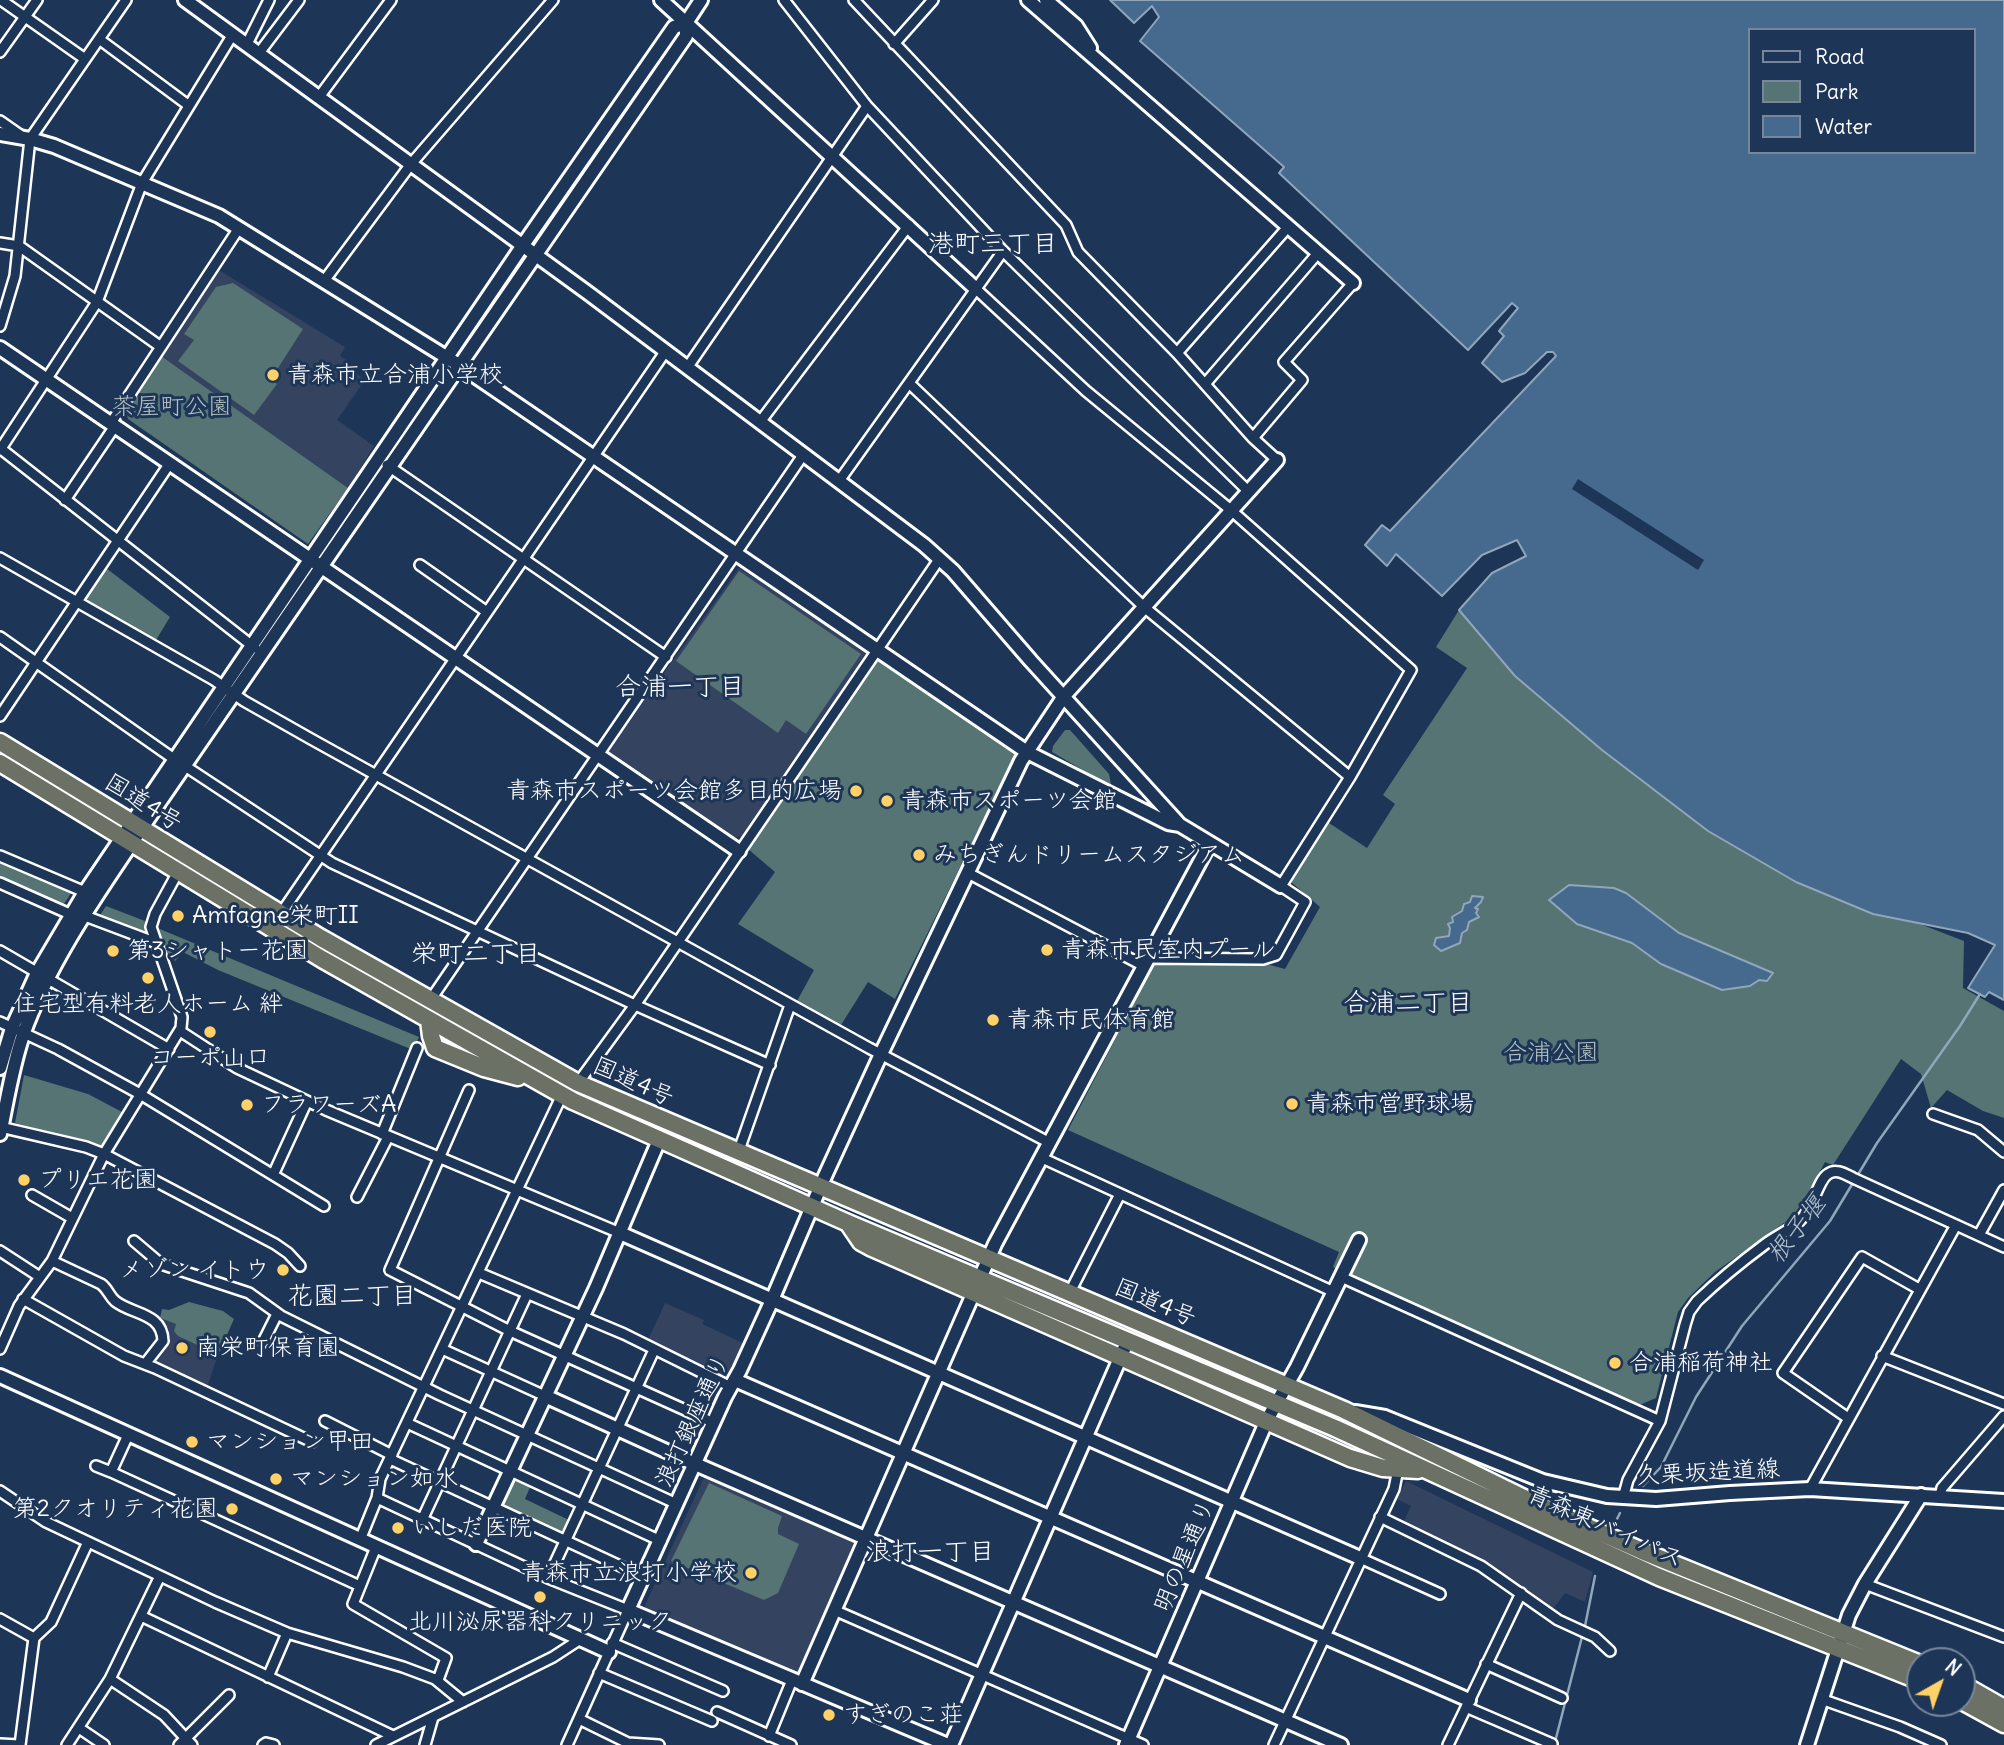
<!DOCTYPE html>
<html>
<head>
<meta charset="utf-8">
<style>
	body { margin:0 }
	#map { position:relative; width:2004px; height:1745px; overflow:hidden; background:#1d3557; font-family:Delius,sans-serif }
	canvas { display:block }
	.legend { position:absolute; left:1748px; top:28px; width:228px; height:126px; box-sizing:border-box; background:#1d3557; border:2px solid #77869a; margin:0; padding:9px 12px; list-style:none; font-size:21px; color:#fff }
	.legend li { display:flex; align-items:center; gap:14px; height:35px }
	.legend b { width:35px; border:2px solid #77869a }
	.north { position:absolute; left:1906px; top:1647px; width:70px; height:70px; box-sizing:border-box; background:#1d3557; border:2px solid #77869a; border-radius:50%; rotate:40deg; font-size:19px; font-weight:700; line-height:28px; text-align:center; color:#fff }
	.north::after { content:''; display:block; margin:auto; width:24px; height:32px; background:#ffd166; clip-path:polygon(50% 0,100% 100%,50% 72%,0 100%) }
</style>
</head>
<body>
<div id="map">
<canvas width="2004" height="1745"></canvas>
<ul class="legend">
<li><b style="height:9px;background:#1d3557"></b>Road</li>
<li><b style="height:19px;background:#557473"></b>Park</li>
<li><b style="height:19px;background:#466a8d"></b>Water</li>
</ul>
<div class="north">N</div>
</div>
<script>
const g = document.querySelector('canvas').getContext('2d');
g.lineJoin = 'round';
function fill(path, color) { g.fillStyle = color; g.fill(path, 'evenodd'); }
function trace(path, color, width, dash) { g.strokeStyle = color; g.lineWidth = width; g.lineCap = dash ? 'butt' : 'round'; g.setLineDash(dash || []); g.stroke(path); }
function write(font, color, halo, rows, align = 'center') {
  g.font = font + ' Delius,"Klee One",sans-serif'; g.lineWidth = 6; g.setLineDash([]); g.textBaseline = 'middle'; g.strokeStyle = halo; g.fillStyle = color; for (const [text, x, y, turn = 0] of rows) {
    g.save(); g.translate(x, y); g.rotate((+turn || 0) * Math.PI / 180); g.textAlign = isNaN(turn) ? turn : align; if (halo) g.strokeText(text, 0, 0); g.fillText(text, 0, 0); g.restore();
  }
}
const built = new Path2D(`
	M217,269L345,347L340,356L349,362L351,370L365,380L337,420L374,446L348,488L161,356Z
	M739,568L869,652L743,836L733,838L612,760L606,754Z
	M665,1303L704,1320L702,1324L743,1343L731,1371L724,1381L648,1340Z
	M160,1318L176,1324L178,1336L218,1355L206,1390L149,1361L168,1340L159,1323Z
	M705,1475L856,1541L800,1672L797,1674L646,1609L645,1605Z
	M1406,1481L1593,1572L1585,1602L1565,1593L1552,1610L1497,1572L1403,1523L1411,1506L1397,1499Z`);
const green = new Path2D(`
	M233,283L303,329L271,379L277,384L254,415L178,361L194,340L184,334L216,287Z
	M161,356L348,488L308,544L128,419L125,409Z
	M106,568L170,617L156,640L88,601L86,597Z
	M739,571L861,654L806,734L786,720L778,733L676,661Z
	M1459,610L1515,676L1602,750L1708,831L1796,882L1873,914L1920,924L1964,941L1963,988L2004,1011V1118L1983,1111L1947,1090L1931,1108L1921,1074L1901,1059L1833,1165L1825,1162L1806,1198L1791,1218L1715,1272L1688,1298L1678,1312L1656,1398L1635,1407L1333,1267L1339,1252L1068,1130L1154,965L1161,962L1270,965L1285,969L1320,907L1291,882L1329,823L1367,848L1395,804L1383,795L1467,668L1436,647Z
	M876,661H882L1017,752L895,999L868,982L841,1025L797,1001L814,970L738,924L775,872L748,849Z
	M1065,730H1070L1109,774L1111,784H1107L1052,752L1053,746Z
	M0,860L73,890L62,907L0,879Z
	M106,906L145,921L149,938L97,920Z
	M155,927L419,1037L413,1050L218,970L183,952L175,961L163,953Z
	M24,1075L88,1094L124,1113L100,1148L15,1123Z
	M189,1302L223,1311L234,1319L218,1355L178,1336L174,1331L176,1324L160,1318L162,1309L169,1310Z
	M516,1478L531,1485L525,1499L571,1521L564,1537L504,1509V1505Z
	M709,1483L782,1516L778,1528V1534L799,1544L778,1593L764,1600L671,1561Z`);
const water = new Path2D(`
	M1110,0H2004V1000L1989,992L1985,997L1968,988L1995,945L1968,933L1873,914L1796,882L1708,831L1602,750L1515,676L1459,610L1492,573L1526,556L1517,540L1482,555L1442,596L1396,554L1387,566L1365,545L1382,525L1390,531L1556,356L1553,352H1547L1525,373L1502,382L1482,363L1504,336L1499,331L1518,308L1512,303L1468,350L1279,173L1284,167L1140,41L1159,17L1152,6L1134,23ZM1750,30H1974V152H1750Z
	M1569,885L1614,888L1626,893L1679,933L1773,973L1767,981L1759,980L1750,986L1722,990L1661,964L1632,943L1577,924L1549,900Z
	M1472,896L1483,897L1481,902L1475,908L1478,909L1476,913L1479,917L1469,922L1467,930L1462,933L1460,943L1441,951L1434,945L1436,938L1449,936L1450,928L1448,924L1453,922L1452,917L1462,911L1464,904L1470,902Z`);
const pier = new Path2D(`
	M1578,479L1704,560L1698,570L1572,489Z`);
const stream = new Path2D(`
	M1643,1486L1661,1467L1696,1397L1742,1326L1830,1221L1877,1143L1960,1026L1980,994
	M1617,1519L1620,1513
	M1585,1626L1595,1576
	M1555,1742L1582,1637`);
const minor = new Path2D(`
	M1,0L85,59
	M854,0L1066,225L1078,252L1177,353L1253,438L1277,460
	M99,39L188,105
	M247,44L269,0
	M894,44L933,0
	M0,52L37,0
	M259,53L299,0
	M319,97L391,0
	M867,106L1003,251L1248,491
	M0,121L20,135
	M0,243L19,246L161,347
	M324,281L411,164L553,0
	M976,289L1086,391L1232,511L1411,670L1350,777L1281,886L1305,902L1276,955L1263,959L1148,958
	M0,326L15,276L30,139L126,0
	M1177,353L1288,227
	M687,368L867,106L784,0
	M909,383L1144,607L1350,777
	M1205,384L1318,253
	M760,422L909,225
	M111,423L239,228
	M1253,438L1302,380L1284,362L1353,283
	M0,448L255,648
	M0,450L97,302L142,183L233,34
	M387,465L666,657
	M839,481L1003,251
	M65,500L115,426
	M0,558L214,680L244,701L311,739L869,1048L1050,1143
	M420,565L487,612
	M0,637L174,759
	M0,716L170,463
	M185,766L332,863L635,1005L770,1065
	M0,856L85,892
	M968,873L1144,966
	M0,883L72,915
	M85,916L154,942
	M271,928L665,352
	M0,951L169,1049
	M429,1002L803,455
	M0,1022L58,1049L140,1094L324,1206
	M180,1031L237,1068L326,1110L620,1233
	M578,1083L635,1005L940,558
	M469,1090L390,1270L510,1331L714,1423
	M1933,1114L1978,1130L2004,1152
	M0,1127L86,1147L104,1154L275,1244L288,1253L300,1266
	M382,1134L417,1048
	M738,1153L790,1005
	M1042,1158L1334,1292
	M273,1175L307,1101
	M32,1195L72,1218
	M357,1197L388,1137
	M1979,1235L2004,1190
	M134,1241L161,1264L249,1293L281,1316L440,1395L677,1504
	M0,1251L40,1277
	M52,1261L101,1284C108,1289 109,1296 115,1301C132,1315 162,1312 163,1341L145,1364
	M479,1273L624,1334L731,1387
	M1341,1277L1660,1421L1628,1480L1623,1498
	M1070,1292L1120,1194
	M23,1299L124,1356L155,1368L312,1442
	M263,1342L277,1314
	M0,1349L19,1306L52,1261L104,1154L181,1028L182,1017L151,927L155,914L179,870
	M442,1349L545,1396
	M1882,1356L2004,1404
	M1848,1418L1783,1373L1862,1257L1919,1289
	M325,1421L392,1455
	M1660,1421L1685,1325L1689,1312L1697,1301C1718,1281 1741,1262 1764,1245C1777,1235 1794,1229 1804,1216C1813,1206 1819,1179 1828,1174C1836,1168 1845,1174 1853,1178L2004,1247
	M407,1423L661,1541
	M128,1435L111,1472L360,1586
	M390,1459L644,1577
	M96,1466L111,1472
	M1810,1489L1956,1225
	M0,1491L46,1522L215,1602L287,1633L403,1667L435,1679L463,1702
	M1940,1496L1942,1488L2004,1416
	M377,1498L548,1578L628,1610L567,1745
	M1380,1517L1481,1566L1558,1620L1595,1637L1610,1651
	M422,1520L527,1294
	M360,1540L377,1498L380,1479L562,1095
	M376,1547L353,1604L446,1658L438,1680
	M1360,1558L1440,1594
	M548,1578L654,1350
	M1865,1584L2004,1637
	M834,1610L1143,1745
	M141,1616L393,1736
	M0,1619L34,1638
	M612,1643L723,1691
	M1486,1664L1562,1698
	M599,1673L712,1721
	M268,1677L287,1633
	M110,1679L164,1715L192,1745
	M1821,1699L1900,1727L1941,1745
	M1466,1707L1552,1744
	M717,1712L791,1745
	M579,1719L628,1743L659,1745
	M79,1728L104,1745
	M769,1736L792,1680
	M0,1744L19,1745
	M20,1745L34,1638L51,1622L88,1542
	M67,1745L110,1679L160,1576
	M179,1745L229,1695
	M263,1745L266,1743L274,1745
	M376,1745L553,1657L579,1640
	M425,1745L433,1717
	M1274,1745L1394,1489L1398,1469
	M1448,1745L1521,1593`);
const tertiary = new Path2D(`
	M185,0L588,293L924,545L953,571L1031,661L1180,825L1281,886
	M661,0L976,289
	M1028,0L1353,283
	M1046,0L1076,26L1090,48
	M0,134L30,139L54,146L219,216L459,365L1027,752L1168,823L1180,825
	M0,348L739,851
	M0,1068L12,1028L37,973L85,892L523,245L674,27L686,23
	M0,1134C7,1101 12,1067 23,1035C50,959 105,883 150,816L686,36V23L701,0
	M620,1233L1360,1558
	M0,1376L609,1652
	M735,1380L1469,1700
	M545,1396L686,1460L1341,1745
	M476,1544L596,1288L659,1140
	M802,1684L995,1244L1210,843
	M948,1745L628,1610L725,1397L740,1370L772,1300L825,1176L881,1054L1021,761L1064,696L1277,460
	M951,1745L1128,1340
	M1126,1745L1267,1420L1297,1367L1359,1240
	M1807,1745L1849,1615L1865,1584L1921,1495`);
const secondary = new Path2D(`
	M1355,1412L1385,1417L1543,1481L1607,1496L1656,1499L1730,1493L1810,1489L2004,1501`);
const trunk = new Path2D(`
	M0,742L321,938L578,1083L1344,1410L1536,1504L1642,1551L1920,1664
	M0,763L322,959L573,1101L848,1223L1335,1428L1659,1577L1920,1681
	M429,1020L431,1036L435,1048L484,1068L518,1077
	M848,1223L861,1242L872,1248L1350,1458L1383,1468L1418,1470
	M1962,1684L2004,1708
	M1962,1701L2004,1724`);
const markers = [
	[273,375,7,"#ffd166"],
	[856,791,7,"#ffd166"],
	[887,801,7,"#ffd166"],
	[919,855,7,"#ffd166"],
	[178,916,7,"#ffd166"],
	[1047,950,7,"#ffd166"],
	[113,951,7,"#ffd166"],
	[148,978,7,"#ffd166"],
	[993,1020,7,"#ffd166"],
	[210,1032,7,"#ffd166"],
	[1292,1104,7,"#ffd166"],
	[247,1105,7,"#ffd166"],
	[24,1180,7,"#ffd166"],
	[283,1270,7,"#ffd166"],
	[182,1348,7,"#ffd166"],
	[1615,1363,7,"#ffd166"],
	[192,1442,7,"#ffd166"],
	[276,1479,7,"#ffd166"],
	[232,1509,7,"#ffd166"],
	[398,1528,7,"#ffd166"],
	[751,1573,7,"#ffd166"],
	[540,1597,7,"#ffd166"],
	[829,1715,7,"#ffd166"]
];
const poiNames = [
	["青森市立合浦小学校",287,375],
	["青森市スポーツ会館多目的広場",842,791,"right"],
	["青森市スポーツ会館",901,801],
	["みちぎんドリームスタジアム",933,855],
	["Amfagne栄町II",192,916],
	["青森市民室内プール",1061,950],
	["第3シャトー花園",127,951],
	["住宅型有料老人ホーム 絆",148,1004,"center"],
	["青森市民体育館",1007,1020],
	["コーポ山口",210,1058,"center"],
	["青森市営野球場",1306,1104],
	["フラワーズA",261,1105],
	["プリエ花園",38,1180],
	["メゾン イトウ",269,1270,"right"],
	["南栄町保育園",196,1348],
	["合浦稲荷神社",1629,1363],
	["マンション甲田",206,1442],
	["マンション如水",290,1479],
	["第2クオリティ花園",218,1509,"right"],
	["いしだ医院",412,1528],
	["青森市立浪打小学校",737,1573,"right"],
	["北川泌尿器科クリニック",540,1622,"center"],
	["すぎのこ荘",843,1715]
];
const parkNames = [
	["茶屋町公園",172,407],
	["合浦公園",1551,1053]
];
const streetNames = [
	["国道4号",143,803,32],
	["国道4号",633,1082,24],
	["国道4号",1155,1303,23],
	["浪打銀座通り",693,1421,-65],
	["久栗坂造道線",1708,1473,-3],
	["青森東バイパス",1605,1527,24],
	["明の星通り",1185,1556,-67]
];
const neighbourhoodNames = [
	["港町三丁目",993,245],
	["合浦一丁目",680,688],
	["栄町二丁目",476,955],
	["合浦二丁目",1408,1004],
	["花園二丁目",352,1297],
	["浪打一丁目",930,1553]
];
const waterNames = [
	["根子堰",1797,1230,-52]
];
fill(built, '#344460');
fill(green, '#557473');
fill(water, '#466a8d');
trace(water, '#90a6bb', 2);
fill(pier, '#1d3557');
trace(stream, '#90a6bb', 2.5);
trace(minor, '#fff', 14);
trace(tertiary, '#fff', 18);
trace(secondary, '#fff', 18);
trace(trunk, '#fff', 21);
trace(minor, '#1d3557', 9);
trace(tertiary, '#1d3557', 12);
trace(secondary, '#1d3557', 12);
trace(trunk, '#6b7165', 16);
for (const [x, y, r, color] of markers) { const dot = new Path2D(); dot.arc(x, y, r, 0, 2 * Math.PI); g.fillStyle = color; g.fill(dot); trace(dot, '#1d3557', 2.5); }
write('24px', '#fff', '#1d3557', poiNames, 'left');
write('24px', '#b2c0c0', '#1d3557', parkNames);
write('24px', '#fff', '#1d3557', streetNames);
write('26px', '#fff', '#1d3557', neighbourhoodNames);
write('italic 26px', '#b5c3d1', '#1d3557', waterNames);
</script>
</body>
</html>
